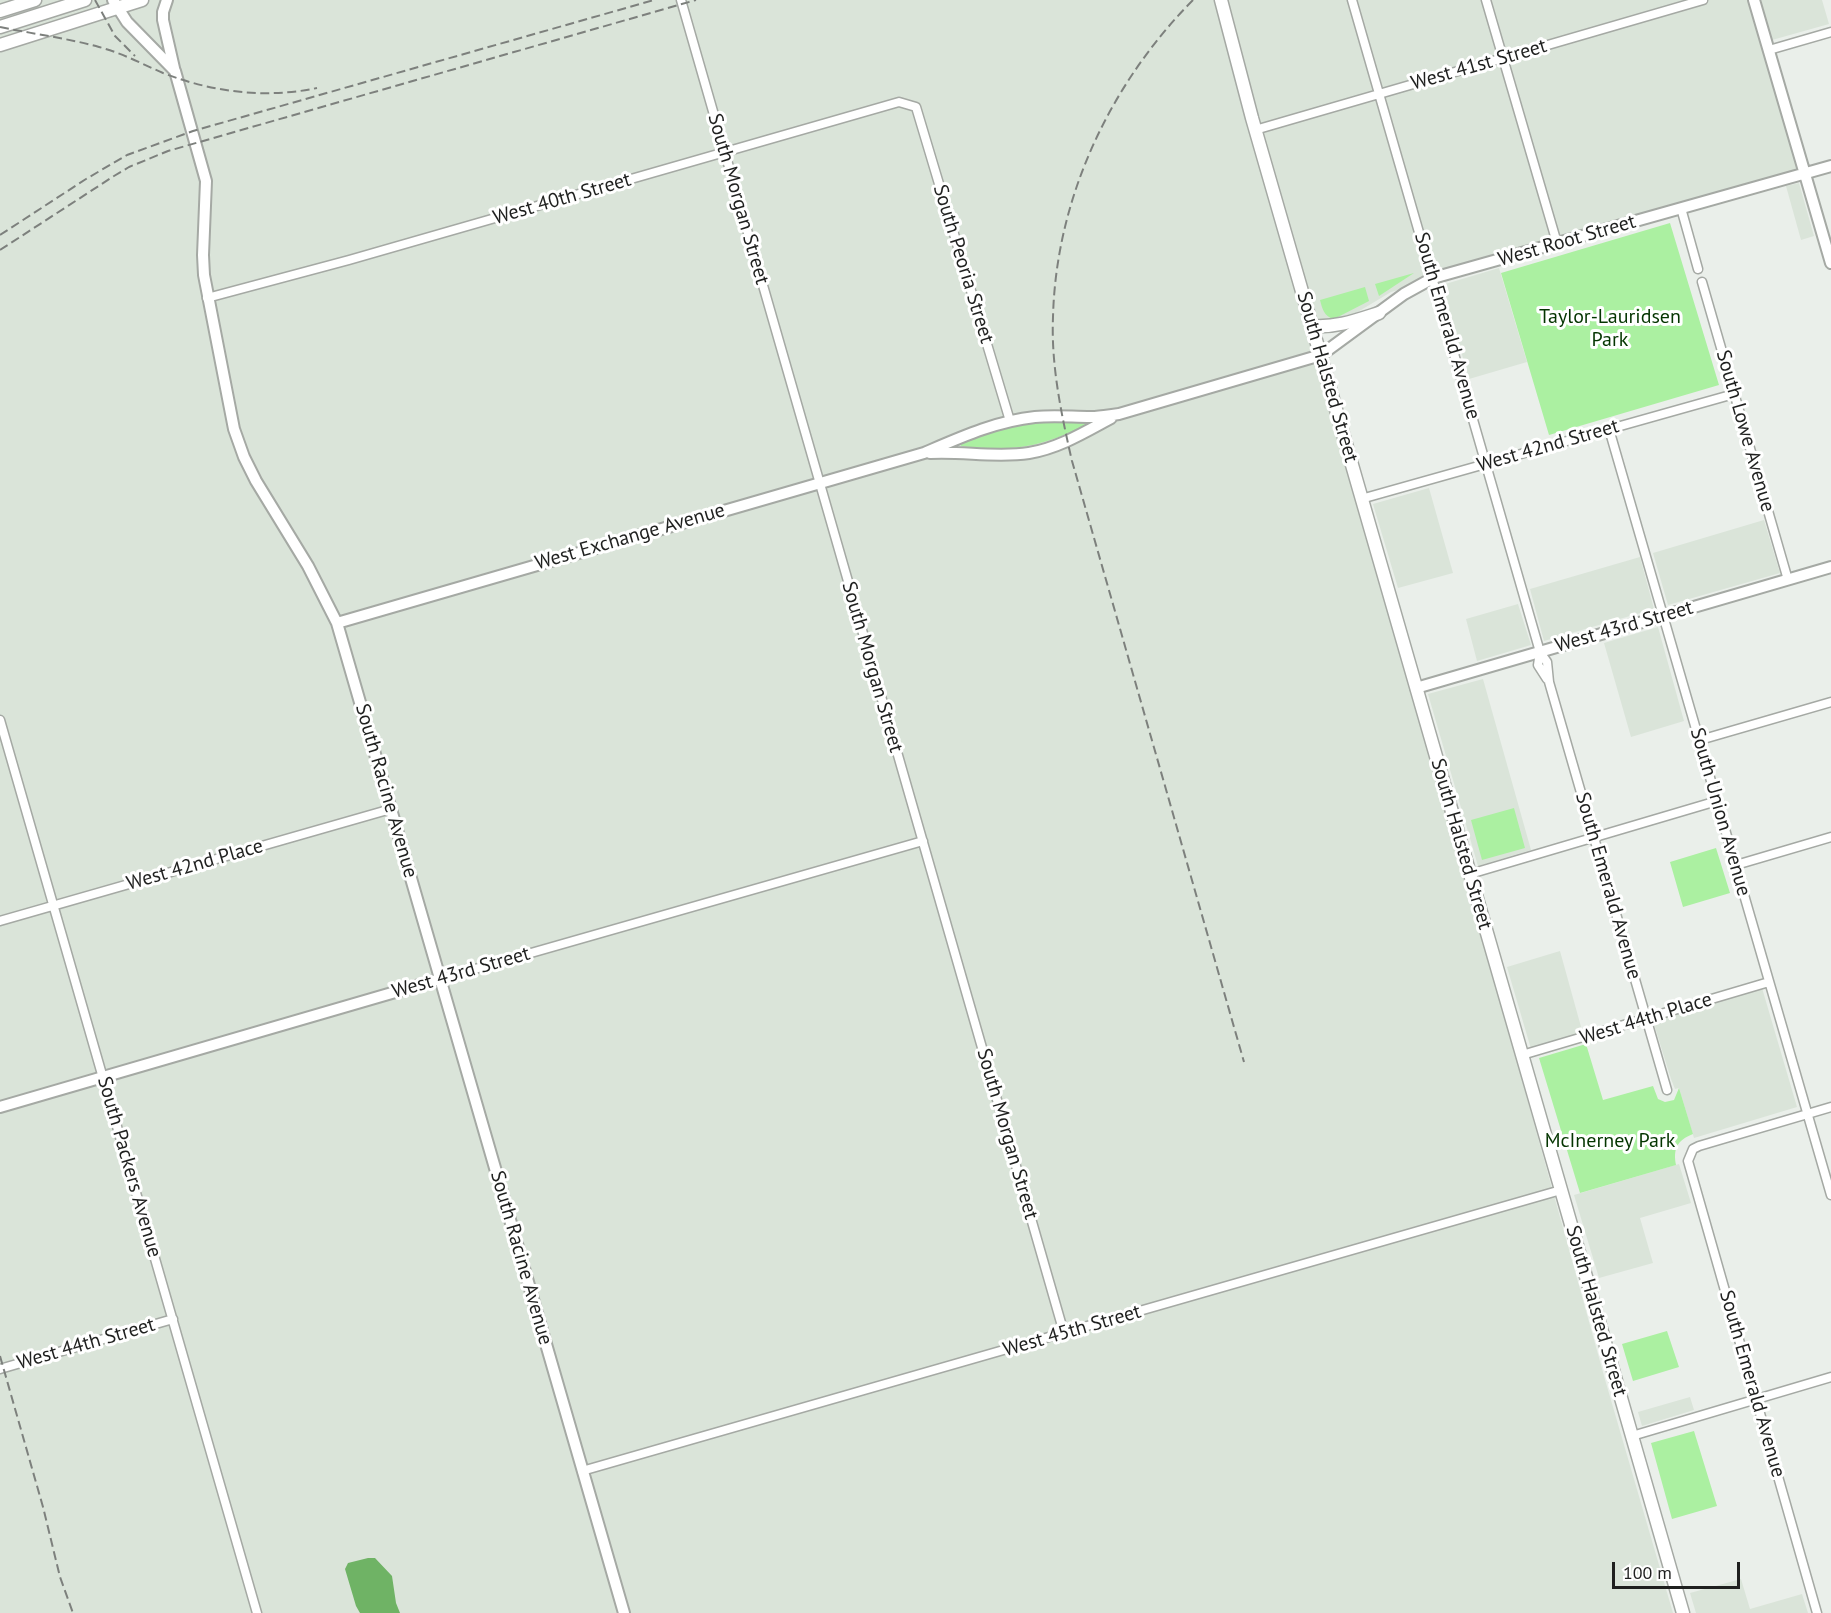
<!DOCTYPE html>
<html>
<head>
<meta charset="utf-8">
<style>
	body { margin:0 }
	#map { position:relative; width:1831px; height:1613px; overflow:hidden; background:#eaefea; font-family:"PT Sans",sans-serif }
	canvas { display:block }
	.scale { position:absolute; left:1612px; top:1562px; width:128px; height:27px; box-sizing:border-box; border:3px solid #1f201f; border-top:0; padding-left:8px; font-size:18px; line-height:21px; white-space:nowrap; color:#1f201f; -webkit-text-stroke:4px #fff; paint-order:stroke }
</style>
</head>
<body>
<div id="map">
<canvas width="1831" height="1613"></canvas>
<div class="scale">100 m</div>
</div>
<script>
const g = document.querySelector('canvas').getContext('2d');
g.lineJoin = 'round';
function fill(path, color) { g.fillStyle = color; g.fill(path, 'evenodd'); }
function trace(path, color, width, dash) { g.strokeStyle = color; g.lineWidth = width; g.lineCap = dash ? 'butt' : 'round'; g.setLineDash(dash || []); g.stroke(path); }
function write(font, color, halo, rows, align = 'center') {
  g.font = font + ' "PT Sans",sans-serif'; g.lineWidth = 6; g.setLineDash([]); g.textBaseline = 'middle'; g.strokeStyle = halo; g.fillStyle = color; for (const [text, x, y, turn = 0] of rows) {
    g.save(); g.translate(x, y); g.rotate((+turn || 0) * Math.PI / 180); g.textAlign = isNaN(turn) ? turn : align; if (halo) g.strokeText(text, 0, 0); g.fillText(text, 0, 0); g.restore();
  }
}
const built = new Path2D(`
	M0,0H1757L1805,174L1391,292L1316,337L1606,1383L1673,1613H0Z
	M1761,0H1822L1829,24L1772,40Z
	M1799,183L1814,236L1801,240L1786,186Z
	M1499,268L1527,362L1469,379L1442,285Z
	M1429,488L1453,573L1398,588L1373,504Z
	M1764,520L1780,573L1668,605L1653,553Z
	M1640,557L1654,609L1544,641L1530,589Z
	M1518,604L1531,645L1477,661L1466,619Z
	M1658,627L1684,721L1631,737L1604,643Z
	M1483,679L1531,850L1478,866L1428,694Z
	M1560,951L1583,1034L1531,1049L1507,967Z
	M1762,988L1797,1107L1694,1138L1679,1088L1675,1089L1671,1079L1653,1021Z
	M1679,1164L1691,1203L1640,1218L1653,1263L1599,1278L1574,1195Z
	M1690,1397L1694,1410L1642,1426L1638,1412Z
	M1741,1579L1750,1609L1802,1594L1808,1613H1696L1690,1593Z`);
const green = new Path2D(`
	M1670,223L1719,385L1549,435L1501,273Z
	M1414,273L1379,296L1375,284Z
	M1365,287L1369,301L1334,319C1324,317 1322,308 1320,300Z
	M1070,421L1085,423V425C1041,448 1009,452 961,446L960,443L965,441L1023,423Z
	M1514,808L1525,848L1482,860L1471,820Z
	M1716,848L1730,893L1683,907L1670,862Z
	M1586,1044L1603,1100L1653,1086L1658,1099L1665,1102L1674,1100L1679,1088L1693,1134C1677,1140 1673,1149 1676,1165L1580,1193L1539,1058Z
	M1667,1331L1679,1367L1633,1381L1622,1344Z
	M1694,1431L1717,1506L1672,1519L1651,1443Z`);
const water = new Path2D(`
	M368,1558H375L392,1576L396,1603L400,1613H360L356,1606L345,1569L348,1563Z`);
const minor = new Path2D(`
	M681,0L1064,1333
	M1352,0L1540,652L1547,662L1549,682L1667,1090
	M1486,0L1557,243
	M1769,50L1831,32
	M1255,130L1703,0
	M1681,208L1698,269
	M1702,282L1788,580
	M207,298L349,260L899,102L916,107L1010,421
	M1609,429L1831,1195
	M1361,499L1734,394
	M1540,652L1538,665L1547,679
	M0,720L257,1613
	M1700,740L1831,702
	M1736,865L1831,837
	M1470,874L1717,801
	M0,921L391,809
	M440,979L923,841
	M1522,1055L1769,982
	M0,1369L173,1319
	M1632,1436L1831,1377
	M582,1471L1561,1190
	M1817,1613L1688,1161L1693,1149L1699,1146L1831,1107`);
const tertiary = new Path2D(`
	M113,0L127,22L175,71L206,181L203,255L204,275L234,429L244,457L256,481L308,566L337,623L624,1613
	M167,0L163,12V20L174,68
	M1754,0L1831,263
	M930,453C963,451 996,458 1029,453C1059,448 1085,432 1111,418
	M337,623L924,453C959,438 996,421 1035,417C1054,415 1072,417 1091,417C1100,417 1110,415 1119,414L1321,355L1404,294L1433,278L1831,166
	M1416,688L1831,567
	M0,1107L440,979`);
const secondary = new Path2D(`
	M1221,0L1252,118L1683,1613
	M0,11L35,0
	M0,27L85,0
	M0,45L142,0
	M1312,326C1336,328 1357,320 1379,313`);
const rail = new Path2D(`
	M95,0L115,36L135,56
	M1193,0C1110,84 1056,198 1053,317C1051,365 1061,413 1072,461L1244,1062
	M0,27C33,34 67,38 99,47C122,53 142,64 163,73C212,92 265,99 317,88
	M0,235L86,179L127,155L193,131L654,0
	M0,250L114,176L129,167L168,151L696,0
	M0,1356L43,1507L60,1577L73,1613`);
const streetNames = [
	["West 41st Street",1479,65,-16],
	["West 40th Street",562,199,-16],
	["South Morgan Street",738,199,74],
	["West Root Street",1567,241,-16],
	["South Peoria Street",963,264,73],
	["South Emerald Avenue",1447,326,74],
	["South Halsted Street",1327,377,74],
	["South Lowe Avenue",1745,431,74],
	["West 42nd Street",1548,446,-16],
	["West Exchange Avenue",630,537,-16],
	["West 43rd Street",1624,627,-16],
	["South Morgan Street",872,667,74],
	["South Racine Avenue",386,791,74],
	["South Union Avenue",1720,812,74],
	["South Halsted Street",1461,844,74],
	["West 42nd Place",195,865,-16],
	["South Emerald Avenue",1608,886,74],
	["West 43rd Street",461,973,-16],
	["West 44th Place",1646,1019,-17],
	["South Morgan Street",1007,1134,74],
	["South Packers Avenue",129,1167,74],
	["South Racine Avenue",521,1258,74],
	["South Halsted Street",1596,1311,74],
	["West 45th Street",1072,1331,-16],
	["West 44th Street",86,1344,-16],
	["South Emerald Avenue",1752,1384,74]
];
const parkNames = [
	["Taylor-Lauridsen",1610,317],
	["Park",1610,340],
	["McInerney Park",1610,1141]
];
fill(built, '#dae4d9');
fill(green, '#abf0a1');
fill(water, '#6fb365');
trace(minor, '#a5a9a4', 11);
trace(tertiary, '#a5a9a4', 14);
trace(secondary, '#a5a9a4', 15);
trace(minor, '#fff', 8);
trace(tertiary, '#fff', 10);
trace(secondary, '#fff', 12);
trace(rail, '#7d807d', 2, [9, 4.5]);
write('20px', '#1f201f', '#fff', streetNames);
write('20px', '#043500', '#fff', parkNames);
</script>
</body>
</html>
